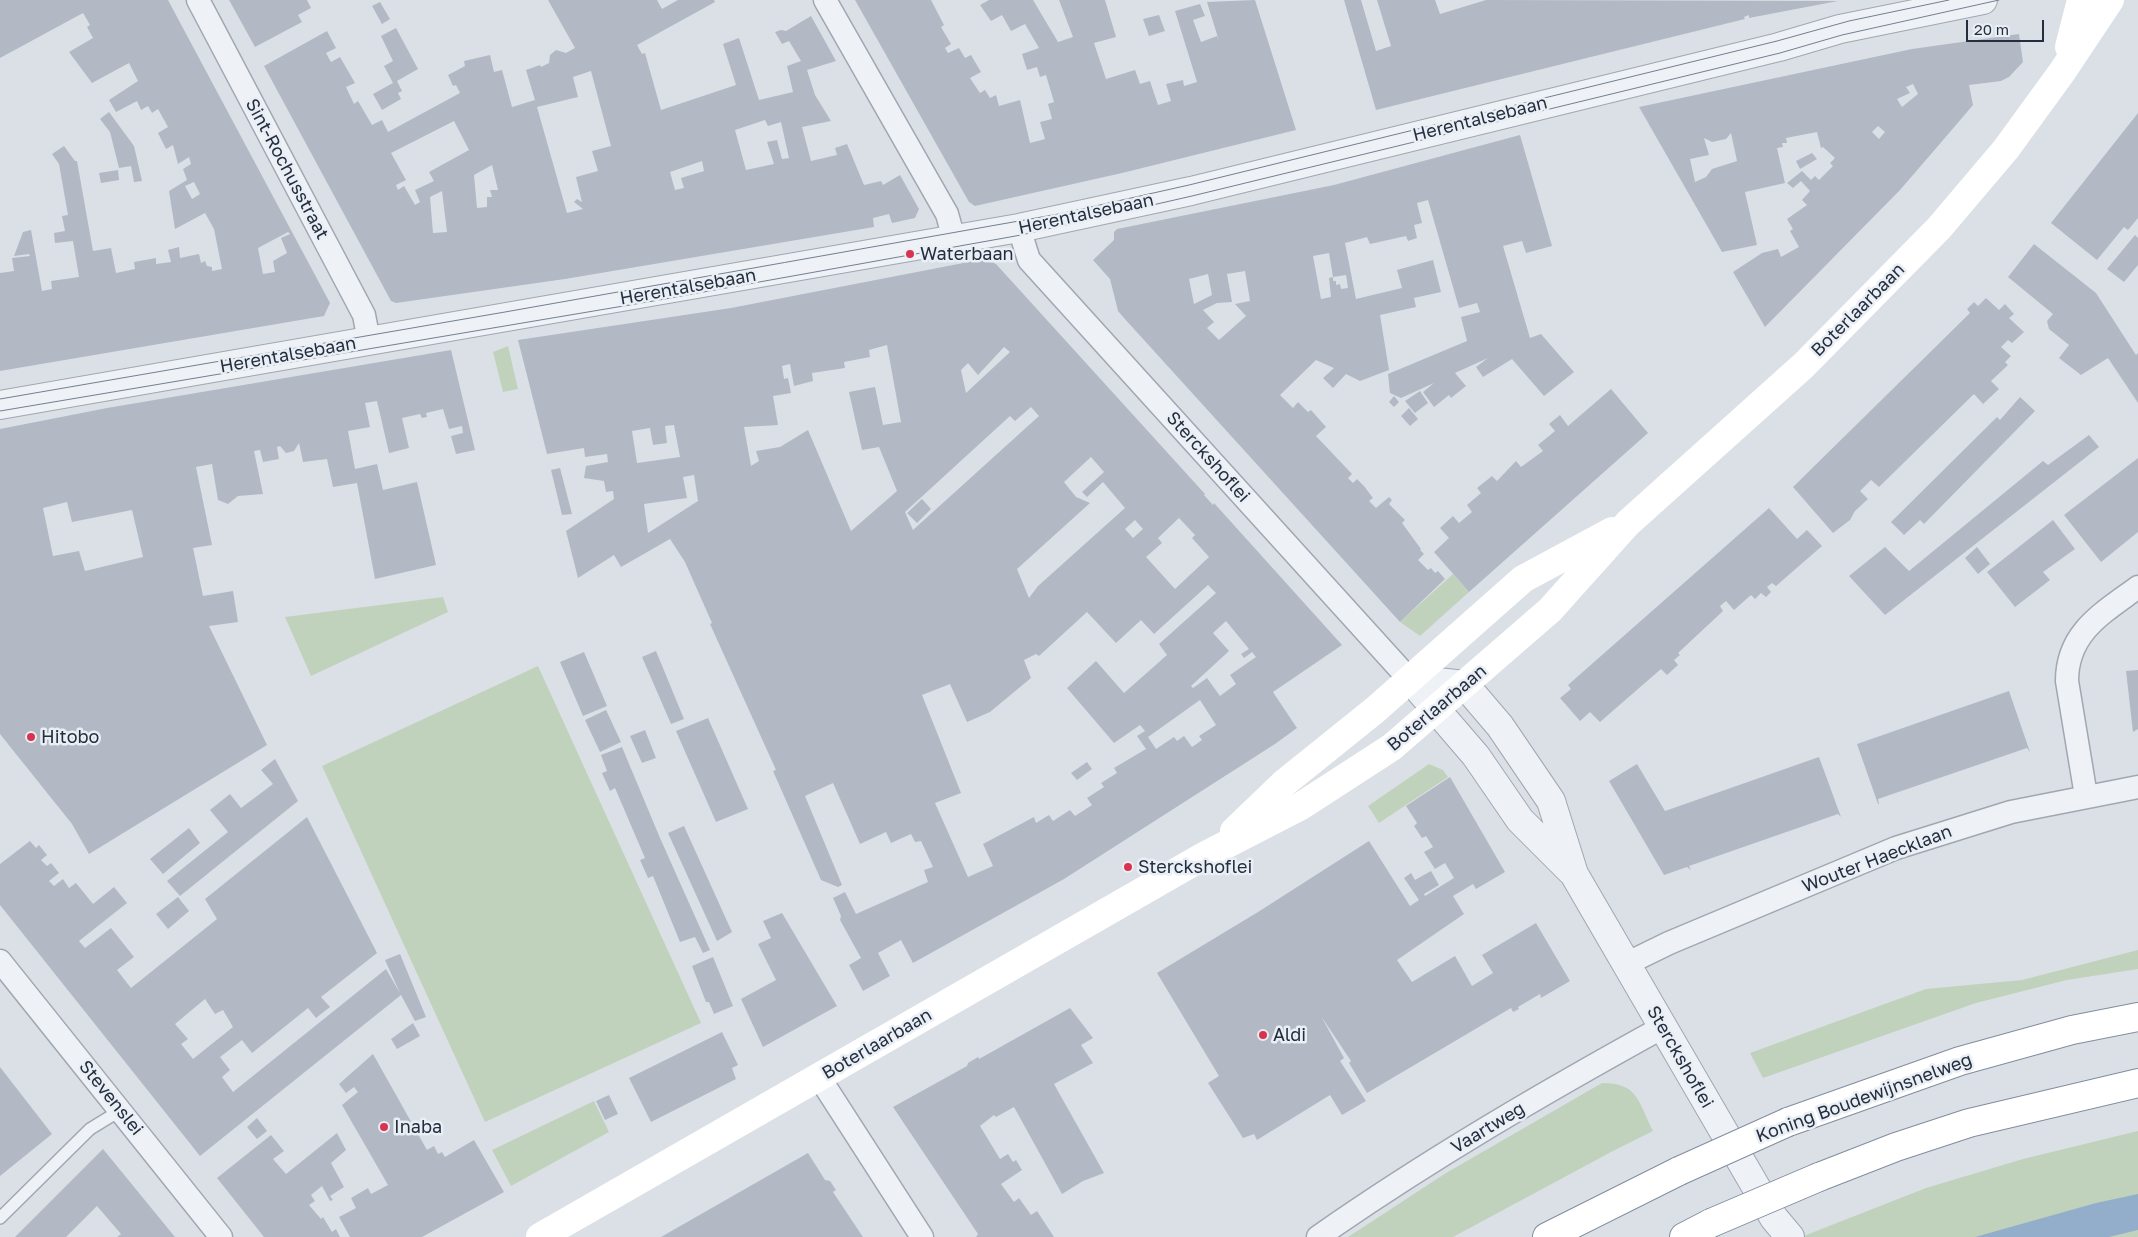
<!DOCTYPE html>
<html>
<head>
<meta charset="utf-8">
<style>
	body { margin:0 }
	#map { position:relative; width:2138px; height:1237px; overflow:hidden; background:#dbe0e7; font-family:"Golos Text",sans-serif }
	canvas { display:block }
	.scale { position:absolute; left:1966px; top:20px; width:78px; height:22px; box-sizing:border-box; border:2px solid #242e3e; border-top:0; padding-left:6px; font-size:15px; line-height:18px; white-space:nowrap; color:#242e3e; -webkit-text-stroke:4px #eaeff5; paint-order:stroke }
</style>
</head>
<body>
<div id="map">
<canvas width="2138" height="1237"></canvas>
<div class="scale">20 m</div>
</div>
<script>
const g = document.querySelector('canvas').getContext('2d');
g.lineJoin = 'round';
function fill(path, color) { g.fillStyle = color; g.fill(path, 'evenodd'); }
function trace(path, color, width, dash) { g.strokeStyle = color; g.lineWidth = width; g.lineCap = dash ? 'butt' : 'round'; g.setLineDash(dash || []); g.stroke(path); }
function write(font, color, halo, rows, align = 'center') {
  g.font = font + ' "Golos Text",sans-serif'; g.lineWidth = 5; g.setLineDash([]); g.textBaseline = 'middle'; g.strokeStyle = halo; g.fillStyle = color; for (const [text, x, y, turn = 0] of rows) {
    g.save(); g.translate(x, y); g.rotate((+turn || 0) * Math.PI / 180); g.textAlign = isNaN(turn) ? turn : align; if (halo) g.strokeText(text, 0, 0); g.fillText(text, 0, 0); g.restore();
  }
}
const green = new Path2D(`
	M508,346L518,389L503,392L493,352Z
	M1453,574L1469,592L1420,636L1400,622Z
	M443,597L448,612L311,676L285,617Z
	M538,666L701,1023L485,1122L322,766Z
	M1429,764L1443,770L1448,777L1379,823L1368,806Z
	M2138,950V969L2067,980L1976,1003L1763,1078L1750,1053L1926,989L2022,980Z
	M1602,1083C1639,1083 1638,1102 1653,1131L1613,1151L1453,1237H1348L1446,1173Z
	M594,1101L609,1132L511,1186L492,1150Z
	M2138,1131V1237H1801L1926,1188L2023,1159Z`);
const water = new Path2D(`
	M2138,1194V1230L2109,1237H1975L2096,1203Z`);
const building = new Path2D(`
	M0,0H168L330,303L324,316L0,371V273L14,271L12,258L30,256L29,254L14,256L23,232L31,230L42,291L52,289L51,281L79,277L73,241L55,243L54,233L65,231L62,216L68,215L59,164L52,154L64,146L75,161H77L93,251L111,248L116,273L135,269L134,262L156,258V264L171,262L168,250L179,247L180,258L199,254L201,263L205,261L207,266L212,267V271L222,269L214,229L205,213L175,229L169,191L187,180L183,169L191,164L189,157L178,164L173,145L166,149L158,133L168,127L158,109L152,113L148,106L141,110L137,101L116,112L109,100L138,81L129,63L92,83L69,52L93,38L87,27L90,25L83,13L0,58ZM194,182L200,194L192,199L185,186ZM288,232L290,234L281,238L287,253L273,261L275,272L263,274L258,248Z
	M229,0H307L311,8L298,15L302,22L255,47Z
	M548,0H657L662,9L678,0H714L715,2L637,45L642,54L645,53L661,110L736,85L723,44L739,38L759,100L793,92L787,66L801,61L789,41L782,44L775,32L781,30L786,31L811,16L836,61L807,70L815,95L831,121L802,127L811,161L837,155L835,148L847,144L864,185L881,181L883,185L900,175L919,209L915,218L892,223L889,214L873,218L874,227L565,279L396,303L391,301L264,66L327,31L336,48L326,53L331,62L340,57L355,83L346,87L354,104L358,101L372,125L382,120L388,132L460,93L456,85L453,86L448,75L465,66L464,61L490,55L494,72L502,70L512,107L535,100L526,70L540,65L541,67L549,63L550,55L556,50L566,53L575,48ZM591,71L611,146L592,151L598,171L576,177L582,202L577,199L574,202L583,209L567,213L537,107L578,97L573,77ZM765,120L768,126L781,122L789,158L782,159L777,140L767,142L774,164L746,170L735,130ZM454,121L469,150L429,172L434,181L415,190L420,202L415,205L404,186L398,190L396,185L406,180L391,153ZM702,161L704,171L681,178L684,188L675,190L670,172ZM492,165L498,190H490L492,197H487V207L477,208L474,175ZM442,191L447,232L433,233L430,197Z
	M855,0H931L944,25L941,27L951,44L945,48L948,53L959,48L965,58L971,55L981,72L970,78L980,93L985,90L990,98L996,95L999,106L1020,100L1030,143L1045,139L1040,122L1052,119L1048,104L1054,102L1046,75L1040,77L1037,67L1027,70L1022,54L1039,48L1025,24L1011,31L1002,15L991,21L980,5L989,0H1033L1058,42L1073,37L1059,0H1105L1116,37L1094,43L1106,79L1135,70L1140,84L1150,81L1158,105L1171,101L1166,84L1183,80L1184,86L1197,82L1175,11L1200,4L1205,16L1193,20L1201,42L1217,36L1219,41L1207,2L1255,0L1296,130L1122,173L975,206L969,202Z
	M1344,0H1361L1376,51L1391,46L1377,0H1435L1440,14L1486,0L1838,1L1749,18V15L1744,17L1745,19L1376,110Z
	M380,2L390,19L382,24L372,6Z
	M1159,15L1165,31L1149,36L1143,19Z
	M396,28L418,69L397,81L402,91L398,93L401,99L382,110L373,94L393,83L384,66L393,61L381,36Z
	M2019,34L2023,62L2009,77L2001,81L1969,85L1973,105L1944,139L1900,190L1765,327L1733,272L1762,253L1778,249L1781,257L1799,247L1790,231L1793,229L1787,219L1807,205L1802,200L1810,191L1801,181L1793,188L1787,183L1802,171L1811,180L1815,176L1819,180L1833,166L1830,163L1835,158L1823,147L1821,148L1817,132L1786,138L1787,143H1782L1783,147L1777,148L1785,183L1745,192L1757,245L1722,252L1639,107L1912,49ZM1913,84L1918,94L1902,107L1897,99L1910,93L1906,87ZM1878,126L1885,132L1879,139L1872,132ZM1731,133L1737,161L1712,169L1706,177L1695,182L1690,159L1709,155L1704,138L1712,142L1726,139Z
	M109,112L134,146L142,181L134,182L131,166L119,168L110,132L100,119Z
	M2138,113V218L2128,230L2124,227L2097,260L2051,223Z
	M1520,135L1552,246L1526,253L1522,241L1503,246L1530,338L1541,334L1574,372L1544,396L1512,359L1483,377L1476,367L1488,358L1455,373L1466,386L1451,398L1449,395L1434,407L1423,392L1434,383L1401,398L1390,393L1388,374L1467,341L1461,317L1480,312L1477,303L1459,308L1428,200L1417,203L1422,223L1414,225L1417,238L1408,241L1406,236L1370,244L1367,237L1345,243L1356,299L1402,288L1397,270L1433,260L1441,292L1414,298L1416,307L1380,315L1389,370L1360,381L1346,374L1333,388L1323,378L1334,368L1316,360L1280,395L1293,408L1298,402L1308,412L1311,410L1326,427L1316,436L1352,474L1348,478L1353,483L1357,479L1364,486L1373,498L1369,501L1376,508L1389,497L1392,500L1389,504L1405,520L1402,523L1421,549L1420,550L1424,554L1418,560L1428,570L1431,568L1435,573L1438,571L1445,579L1400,622L1124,318L1118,311L1110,279L1093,260L1114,240V232L1117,229L1334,185ZM1329,253L1333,277L1346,275L1348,288L1341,289L1340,284L1336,285V281H1333V277L1329,278L1331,297L1321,299L1313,256ZM1245,271L1250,301L1235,304L1246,316L1219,340L1207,328L1214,322L1203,310L1217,303L1232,302L1227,274ZM1208,274L1212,295L1194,304L1189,279Z
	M1812,153L1817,159L1800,169L1796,161Z
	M118,170L119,180L101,183L99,173Z
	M2135,235L2138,238V265L2124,282L2107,269Z
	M2034,244L2096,293L2136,355L2138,353V403L2108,358L2081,375L2059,358L2069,345L2049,329L2047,321L2053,314L2008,277Z
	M984,259L996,264L1205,494L1204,495L1213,505L1214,503L1342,645L1273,692L1297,728L1275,744L1064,879L913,963L901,940L878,953L890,976L863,991L849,965L861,958L840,920L841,916L833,898L845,892L856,914L928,882L924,870L933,867L921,841L915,842L911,834L891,843L886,832L860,844L833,783L805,796L842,885L838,887L821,880L773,771L776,770L710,624L712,623L685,562L670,539L621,567L614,555L578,578L566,531L614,499L613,491L606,492L604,481L584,478L586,466L608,462L607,454L585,457L584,448L547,454L518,340L731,308ZM887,345L901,422L883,425L875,387L849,392L862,450L879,447L897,491L851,531L808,430L780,447L756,451L759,461L751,466L744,427L778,425L773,396L791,393L788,378L784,379L782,366L790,364L794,386L813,381L812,373L845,368L844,362L870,357L869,350ZM1004,347L1010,352L966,393L961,370L968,363L978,375ZM1031,407L1039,416L913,530L905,512L1010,416L1015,421ZM674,425L680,457L637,463L632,431L650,428L653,445L667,443L665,426ZM1091,457L1104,472L1082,492L1087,497L1103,482L1125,508L1038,586L1029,598L1017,569L1090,503L1076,497L1064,482ZM694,475L698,501L648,533L644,504L687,498L683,477ZM1179,518L1195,535L1192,538L1209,557L1175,589L1146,557L1162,543L1158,538ZM1135,520L1143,529L1133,538L1125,529ZM1208,585L1216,593L1159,644L1167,655L1124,693L1096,661L1067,688L1114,743L1140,725L1145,731L1137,736L1146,749L1114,768L1117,773L1101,783L1104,787L1087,798L1092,805L1075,816L1070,810L1053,821L1049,815L1036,823L1034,817L983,844L993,866L968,877L935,803L961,793L922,695L950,684L967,722L990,712L1031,678L1024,660L1036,654L1039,656L1087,612L1116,643L1141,620L1154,634ZM1226,621L1249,649L1241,654L1244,658L1252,652L1256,657L1230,675L1236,684L1220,696L1207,678L1193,688L1191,686L1229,651L1213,633ZM1200,700L1216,725L1199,736L1202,740L1192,747L1184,736L1177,741L1174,737L1156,749L1148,737Z
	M1986,298L1999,310L2005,304L2014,314L2009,318L2024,332L2012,343L2008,340L2001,347L2011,356L2005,362L2008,365L1991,381L1999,389L1983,404L1974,394L1879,487L1871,480L1860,491L1868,499L1855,511L1850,520L1833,533L1793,487L1970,313L1967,309L1974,302L1978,306Z
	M451,350L475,450L456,454L451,436L463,433L462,426L449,429L443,409L426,413L427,417L422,418L420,414L402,418L409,448L389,453L377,401L365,403L370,427L348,431L355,469L377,464L383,490L417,482L436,565L375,579L357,483L333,487L327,459L303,462L299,443L294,451L286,453L280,446L277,447L279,459L263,462L260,450L254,451L263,494L238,496L228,504L218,500L212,464L196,467L212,545L193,548L203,596L233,591L238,622L209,626L267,745L89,854L72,824L0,734V429L107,408ZM67,502L72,522L132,510L143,557L85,571L79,551L53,556L43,508Z
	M1611,389L1648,433L1469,592L1434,552L1449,538L1440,528L1453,516L1459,523L1472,512L1467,505L1481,493L1477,488L1492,476L1497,481L1516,461L1521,467L1543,451L1538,445L1555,431L1549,424L1560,415L1568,426Z
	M1420,391L1428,403L1415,413L1405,401Z
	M1394,396L1399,402L1394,407L1389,402Z
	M2020,397L2035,411L1924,524L1920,520L1904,535L1891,522L1997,417L2000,420Z
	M1409,408L1418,419L1410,426L1401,416Z
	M2089,435L2099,447L1885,615L1849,576L1885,547L1909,571L2043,461L2048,465Z
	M2138,458V532L2101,562L2064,515Z
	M560,468L572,514L562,515L551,470Z
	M922,499L931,509L917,523L907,513Z
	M1769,508L1797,539L1807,530L1822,546L1776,586L1772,583L1767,587L1771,592L1766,597L1761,593L1755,599L1751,595L1734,610L1726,601L1720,606L1723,611L1678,653L1680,655L1674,660L1678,665L1667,675L1661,669L1600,722L1590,712L1580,721L1560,698L1571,689L1568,685Z
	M2053,520L2075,549L2043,572L2050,580L2015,607L1987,572Z
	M1977,547L1990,564L1978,574L1965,558Z
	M656,651L684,719L671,724L642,657Z
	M584,652L607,706L583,716L560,662Z
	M2138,670V729L2133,732L2126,671Z
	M2009,691L2030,752L2027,748L1878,799L1879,804H1878L1857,744Z
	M606,710L621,742L600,752L585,720Z
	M708,718L748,809L716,822L676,731Z
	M645,730L656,758L642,763L630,736Z
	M622,747L660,838L710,950L703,953L695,937L680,942L653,876L648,878L640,860L645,858L615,788L610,791L602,773L607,771L601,755Z
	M1819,757L1841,817L1838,814L1689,866L1691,870L1687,867L1664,875L1609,781L1637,764L1665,811Z
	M275,759L298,801L180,896L167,881L228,832L210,810L230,794L241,808L273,784L261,770Z
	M1087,762L1092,769L1077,780L1071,773Z
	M1450,777L1505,872L1476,889L1473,884L1453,896L1464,914L1397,960L1412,982L1455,956L1472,986L1493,973L1482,955L1536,923L1570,981L1541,998L1540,994L1518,1007L1519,1009L1513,1012L1511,1008L1367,1093L1349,1063L1351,1061L1321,1016L1344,1058L1340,1061L1366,1101L1342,1115L1330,1095L1257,1140L1254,1134L1243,1138L1208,1083L1219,1076L1157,973L1258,912L1369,841L1410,906L1419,900L1404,878L1411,873L1415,880L1431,871L1439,885L1424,894L1425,896L1454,878L1445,863L1435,869L1424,852L1433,847L1426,836L1422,838L1414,826L1417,823L1406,806Z
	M307,817L377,953L321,997L330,1007L316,1018L308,1008L252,1053L242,1040L220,1057L230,1070L222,1077L233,1092L386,969L400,993L385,960L400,954L426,1017L415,1021L401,995L200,1156L0,905V864L30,841L36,848L39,845L47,855L41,860L47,866L51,863L59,873L49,881L54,886L63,879L69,888L76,883L93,904L114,887L127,903L79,941L85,948L111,928L134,957L117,970L131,988L217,919L205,899ZM205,999L215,1014L223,1010L233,1027L193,1059L181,1044L188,1039L175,1024Z
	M684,826L732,932L717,941L668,833Z
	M189,828L200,843L163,874L150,859Z
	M178,897L189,911L168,929L156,914Z
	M782,913L837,1006L763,1047L741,999L776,980L758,944L771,938L763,921Z
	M713,957L733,1006L714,1014L709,1002H706L692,966Z
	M1070,1008L1093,1038L1081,1045L1093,1063L1054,1084L1104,1173L1083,1181L1062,1194L1014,1107L996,1117L994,1115L980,1126L1000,1159L1008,1154L1013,1162L1016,1160L1022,1170L1001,1184L1014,1202L1019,1198L1031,1215L1037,1211L1054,1237H976L978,1234L893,1107L967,1066L968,1063L978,1057L979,1059Z
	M413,1023L420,1036L397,1049L391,1039Z
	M722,1032L738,1065L732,1068L736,1079L651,1122L629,1078Z
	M373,1054L427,1150L434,1146L438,1154L442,1152L445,1157L474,1140L504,1192L422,1237H350L339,1217L356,1208L351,1198L368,1188L371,1194L388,1185L342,1105L358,1092L354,1087L346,1093L339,1084Z
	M0,1067L52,1134L0,1176Z
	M609,1095L618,1114L605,1120L596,1101Z
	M257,1118L267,1131L257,1139L247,1127Z
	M337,1133L346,1150L331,1163L344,1187L330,1196L333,1200L330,1201L322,1186L311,1195L315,1201L309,1205L321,1219L323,1217L332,1232L336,1229L340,1237H264L217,1178L271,1135L284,1151L273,1159L286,1174Z
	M103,1149L175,1237H117L121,1234L97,1206L66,1237H15Z
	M808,1153L825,1180L830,1181L836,1190L833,1192L863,1237H661Z`);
const service = new Path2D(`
	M0,1218L90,1129L121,1110`);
const minor = new Path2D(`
	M198,0L364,315L369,341
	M825,0L947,214L954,239
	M1019,228L1029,260L1409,679
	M2086,796L2067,681C2067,632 2103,613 2138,587
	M0,961L221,1237
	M1626,964L1669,943L1896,848L2011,812L2138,787
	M819,1077L922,1237
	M1318,1237C1428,1160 1545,1092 1663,1027`);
const tertiary = new Path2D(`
	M0,405L1019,228L1191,191L1779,47L1840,29L1983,0
	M1409,679L1465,685L1500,726L1551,801L1574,874L1774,1218L1790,1237
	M1421,692L1476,756L1520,820L1571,871`);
const secondary = new Path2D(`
	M2069,47L2081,0
	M1234,831L1283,784L1375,710L1523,579L1612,531
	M540,1237L1204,856L1301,806L1392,747L1550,610L1628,523L1804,365L1939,228L2006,149L2062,72L2110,0`);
const motorway = new Path2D(`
	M1788,1122L1960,1061L2072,1030L2138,1017
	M1819,1177L1896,1147L1969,1123L2138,1083
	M1547,1237L1679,1171
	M1684,1237L1711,1223`);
const tram = new Path2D(`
	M0,399L505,312L1064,213L1189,185L1777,41L1849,21L1949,0
	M0,411L659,300L1021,235L1192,196L1780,53L1842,35L1999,0`);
const motorwayBridge = new Path2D(`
	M1679,1171L1788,1122
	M1711,1223L1819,1177`);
const markers = [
	[910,254,5,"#d8344d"],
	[31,737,5,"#d8344d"],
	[1128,867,5,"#d8344d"],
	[1263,1035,5,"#d8344d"],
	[384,1127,5,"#d8344d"]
];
const streetNames = [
	["Herentalsebaan",1480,119,-14],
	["Sint-Rochusstraat",287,169,62],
	["Herentalsebaan",1086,214,-12],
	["Herentalsebaan",688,287,-10],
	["Boterlaarbaan",1858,310,-45],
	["Herentalsebaan",288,355,-10],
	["Sterckshoflei",1208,457,48],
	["Boterlaarbaan",1437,708,-40],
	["Wouter Haecklaan",1877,859,-21],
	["Boterlaarbaan",877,1044,-30],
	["Sterckshoflei",1680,1057,60],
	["Stevenslei",111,1098,51],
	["Koning Boudewijnsnelweg",1864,1098,-20],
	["Vaartweg",1488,1128,-31]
];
const poiNames = [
	["Waterbaan",920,254],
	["Hitobo",41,737],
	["Sterckshoflei",1138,867],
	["Aldi",1273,1035],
	["Inaba",394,1127]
];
fill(green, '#c1d2bc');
fill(water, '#93aecb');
fill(building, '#b2b9c4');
trace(service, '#a0a7b1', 14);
trace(minor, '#a0a7b1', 25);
trace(tertiary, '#a0a7b1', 30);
trace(motorway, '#818d9f', 30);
trace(service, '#eef1f5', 11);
trace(minor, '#eef1f5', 22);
trace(tertiary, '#eef1f5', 28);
trace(secondary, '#fff', 28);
trace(motorway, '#fff', 28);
trace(tram, '#737f92', 1);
trace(motorwayBridge, '#818d9f', 30, []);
trace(motorwayBridge, '#fff', 28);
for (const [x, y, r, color] of markers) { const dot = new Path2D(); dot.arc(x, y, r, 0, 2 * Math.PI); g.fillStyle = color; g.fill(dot); trace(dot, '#eaeff5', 2); }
write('18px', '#242e3e', '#eaeff5', streetNames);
write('18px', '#242e3e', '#eaeff5', poiNames, 'left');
</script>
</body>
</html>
